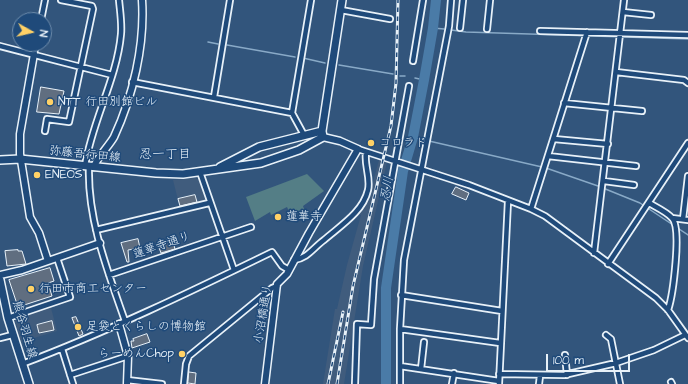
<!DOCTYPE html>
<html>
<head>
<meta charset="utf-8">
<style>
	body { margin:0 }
	#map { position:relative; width:688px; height:384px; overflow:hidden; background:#32557c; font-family:"Architects Daughter",sans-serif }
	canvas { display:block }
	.north { position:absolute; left:12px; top:12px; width:40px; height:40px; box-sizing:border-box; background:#1f4a7a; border:1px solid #6f8dac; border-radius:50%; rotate:98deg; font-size:11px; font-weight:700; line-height:16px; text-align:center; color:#e8f1f8 }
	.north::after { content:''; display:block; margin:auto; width:14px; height:18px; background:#ffd166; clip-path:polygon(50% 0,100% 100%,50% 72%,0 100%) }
	.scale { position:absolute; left:546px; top:354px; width:84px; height:18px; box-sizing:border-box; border:2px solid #e8f1f8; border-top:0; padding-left:5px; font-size:12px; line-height:14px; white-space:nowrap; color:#e8f1f8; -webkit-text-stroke:3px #1f4a7a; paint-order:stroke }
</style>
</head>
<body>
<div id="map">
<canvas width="688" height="384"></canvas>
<div class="north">N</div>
<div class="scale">100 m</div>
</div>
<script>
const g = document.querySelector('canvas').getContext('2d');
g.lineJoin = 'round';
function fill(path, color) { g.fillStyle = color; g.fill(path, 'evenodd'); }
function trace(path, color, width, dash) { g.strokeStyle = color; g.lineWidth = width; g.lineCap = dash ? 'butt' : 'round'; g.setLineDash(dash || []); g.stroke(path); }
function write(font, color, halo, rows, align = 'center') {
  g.font = font + ' "Architects Daughter","Klee One",sans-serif'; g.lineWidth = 3; g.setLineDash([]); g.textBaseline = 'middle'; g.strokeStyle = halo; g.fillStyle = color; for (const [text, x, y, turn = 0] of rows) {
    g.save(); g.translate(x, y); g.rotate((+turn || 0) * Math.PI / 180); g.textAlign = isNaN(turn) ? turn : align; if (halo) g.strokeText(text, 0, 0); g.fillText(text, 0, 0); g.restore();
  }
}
const built = new Path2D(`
	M379,160L387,162L363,266L344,384H323L335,309H337L347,265L361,215L358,214L369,197Z
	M195,178L199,180L206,202L180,208L173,180Z
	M51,308L57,331L21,342L15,320L27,314Z`);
const green = new Path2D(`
	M307,174L324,191L303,206L304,209L292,218L287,207L271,215L270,212L255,221L246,197Z`);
const stream = new Path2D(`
	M433,28L444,29
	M451,30L466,32L688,39
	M208,42L218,44
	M227,45L295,57
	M303,58L325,63
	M339,65L393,74
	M400,76H405
	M415,78L424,80
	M413,137L425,140
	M429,141L542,167
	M546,168L598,186L640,203L673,225
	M676,227L688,235`);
const river = new Path2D(`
	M386,384V288L403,171L413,137L424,80L433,28L436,0`);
const building = new Path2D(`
	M41,87L64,91L59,114L37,112Z
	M456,187L469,193L466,200L452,194Z
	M195,195L197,202L180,206L178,199Z
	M172,238L175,249L161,253L158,245Z
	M138,239L140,248L128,250L129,262H127L121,243Z
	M18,250V251H22L26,264L7,266L5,251Z
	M50,268L54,281L48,283L52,296L18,307L9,280Z
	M76,317L83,334L79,336L72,318Z
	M52,321L54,330L39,333L37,325Z
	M147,334L150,342L132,348L131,341H134L133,339Z
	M189,372L196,373L195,384L188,383Z`);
const minor = new Path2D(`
	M341,10L390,19
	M623,12L651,15
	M41,20L45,0
	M460,28L463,0
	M487,29L490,0
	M540,31L688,35
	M0,46L112,75
	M34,54L36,44
	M413,61L423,0
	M616,72L684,80L688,83
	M132,82L292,113L304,135
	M214,97L230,0
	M564,103L642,111
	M292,113L311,0
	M45,131L47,119L69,122L93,9L92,6L61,0
	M554,139L608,144
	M358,149L469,185L531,209L545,216L656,298L668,310L688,338
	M548,156L636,166
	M85,166C92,121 117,79 121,34C122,23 120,11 119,0
	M89,166C87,219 108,272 125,321
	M200,172L234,270
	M604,181L634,185
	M649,203C656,207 667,212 672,218C682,228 673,295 668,310
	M531,209L587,32
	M672,218L688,220
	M683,219L688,176
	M96,230L209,203
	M594,253L624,0
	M294,260C308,258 313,248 324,240C340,226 363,212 368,190C371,178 364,165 366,153
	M608,264L688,143
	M109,275L251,227
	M401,295L502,311
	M8,318L70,297L57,258
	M400,329L500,343
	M606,335L611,339L620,384
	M0,338L12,335
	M62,349L73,384
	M565,355L567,375
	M22,364C107,332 190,292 272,252L282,266L289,270
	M400,366L499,381
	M421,369L424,342
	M499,374L564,375L616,363L654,350L685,335
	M70,375L128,356
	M127,380L162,384
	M671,382L672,384
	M184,384L186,364L189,356L272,288L277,286
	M355,384L357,324L371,325L374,279L409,86
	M400,384V329L404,260L449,26L451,0
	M452,384L454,373
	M499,384L508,201
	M539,384L540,376`);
const tertiary = new Path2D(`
	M34,54L20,134V154L30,217L39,233L48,261
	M94,167C95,160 109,146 114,137C133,96 145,45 142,0
	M0,275L22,270L100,243
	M119,324L128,356L127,384
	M265,384L277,284L287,274L309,233L358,149L340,141L323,137`);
const secondary = new Path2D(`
	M0,160L20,159L156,173L183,174L261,163L299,150L323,137L322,131L342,0
	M220,167L259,147L322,131
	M0,280L8,318L29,384`);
const rail = new Path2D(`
	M328,384L343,312
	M337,384L353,286L391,126L396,83L398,0`);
const markers = [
	[50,102,4,"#ffd166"],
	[371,143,4,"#ffd166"],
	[37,175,4,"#ffd166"],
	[278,217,4,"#ffd166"],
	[31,289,4,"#ffd166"],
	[78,327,4,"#ffd166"],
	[182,354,4,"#ffd166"]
];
const poiNames = [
	["NTT 行田別館ビル",58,102],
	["コロラド",379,143],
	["ENEOS",45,175],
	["蓮華寺",286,217],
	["行田市商工センター",39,289],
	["足袋とくらしの博物館",86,327],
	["らーめんChop",174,354,"right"]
];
const streetNames = [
	["弥藤吾行田線",85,155,6],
	["蓮華寺通り",162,246,-19],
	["小沼橋通り",264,314,-81],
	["熊谷羽生線",24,330,74]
];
const neighbourhoodNames = [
	["忍一丁目",165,155]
];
const waterNames = [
	["忍川",388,189,-81]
];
fill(built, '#405c7d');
fill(green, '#547e86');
trace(stream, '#89aac7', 1.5);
trace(river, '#4a7ba7', 10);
fill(building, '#606e80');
trace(building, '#e8f1f8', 1);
trace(minor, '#e8f1f8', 8);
trace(tertiary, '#e8f1f8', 9);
trace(secondary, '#e8f1f8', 10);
trace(minor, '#1f4a7a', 4.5);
trace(tertiary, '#1f4a7a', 6);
trace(secondary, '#1f4a7a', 7);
trace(rail, '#e8f1f8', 3);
trace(rail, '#1f4a7a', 1.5, [4.5]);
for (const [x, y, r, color] of markers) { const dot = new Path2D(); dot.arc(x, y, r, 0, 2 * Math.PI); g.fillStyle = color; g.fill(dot); trace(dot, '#1f4a7a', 1.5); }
write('12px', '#e8f1f8', '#1f4a7a', poiNames, 'left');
write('12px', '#e8f1f8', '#1f4a7a', streetNames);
write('13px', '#e8f1f8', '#1f4a7a', neighbourhoodNames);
write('italic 13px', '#d0dfec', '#1f4a7a', waterNames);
</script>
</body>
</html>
